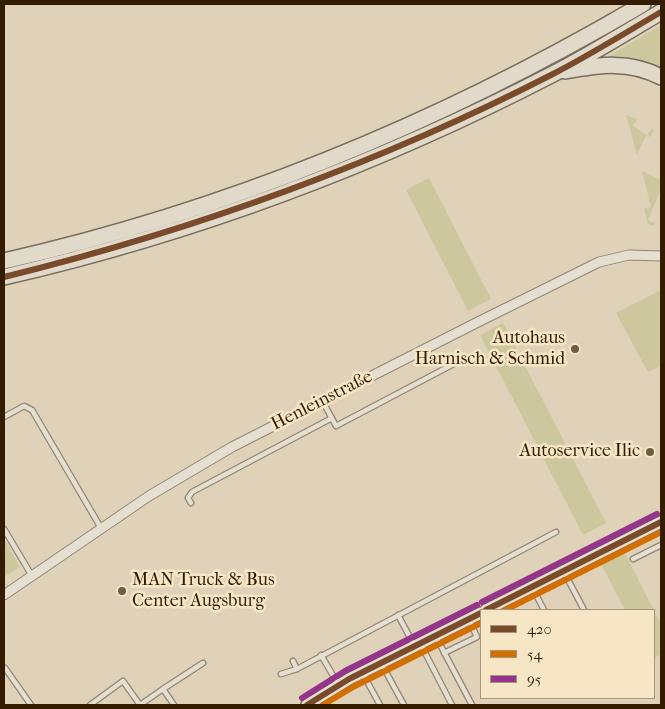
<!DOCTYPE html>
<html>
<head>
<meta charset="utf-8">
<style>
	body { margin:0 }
	#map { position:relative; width:665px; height:709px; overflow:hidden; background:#e0d2b8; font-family:"IM FELL French Canon",serif }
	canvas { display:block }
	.frame { position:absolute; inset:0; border:5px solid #331c00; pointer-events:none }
	.legend { position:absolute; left:480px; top:609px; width:175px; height:90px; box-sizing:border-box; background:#f6e6c6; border:1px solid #a89577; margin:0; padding:6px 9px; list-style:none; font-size:15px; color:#331c00 }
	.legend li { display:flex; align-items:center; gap:10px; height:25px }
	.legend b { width:25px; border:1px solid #a89577 }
</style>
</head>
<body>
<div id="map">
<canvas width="665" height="709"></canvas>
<div class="frame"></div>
<ul class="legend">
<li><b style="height:6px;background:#7a4b2a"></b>420</li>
<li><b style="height:6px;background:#d36e00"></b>54</li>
<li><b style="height:6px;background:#95348b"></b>95</li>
</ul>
</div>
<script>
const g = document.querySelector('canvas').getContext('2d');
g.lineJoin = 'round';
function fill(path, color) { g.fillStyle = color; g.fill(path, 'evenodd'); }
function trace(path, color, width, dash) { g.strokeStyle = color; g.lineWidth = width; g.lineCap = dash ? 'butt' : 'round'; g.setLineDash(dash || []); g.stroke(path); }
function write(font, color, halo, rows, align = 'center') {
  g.font = font + ' "IM FELL French Canon",serif'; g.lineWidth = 5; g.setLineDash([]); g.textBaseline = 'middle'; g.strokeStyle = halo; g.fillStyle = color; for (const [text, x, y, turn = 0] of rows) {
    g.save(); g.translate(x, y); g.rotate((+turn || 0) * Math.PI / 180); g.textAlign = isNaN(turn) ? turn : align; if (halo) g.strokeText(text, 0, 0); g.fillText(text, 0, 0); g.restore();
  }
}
const green = new Path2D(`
	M661,25V72L604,59Z
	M626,115L637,119L633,126L647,135L652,128L654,131L650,137L646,135L637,155Z
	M642,171L661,180V189L648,220L655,223L653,226L648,224L644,209L651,207Z
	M429,178L491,299L468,311L406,190Z
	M661,290V366L648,372L616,313Z
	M503,323L606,523L583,535L480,335Z
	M4,539L20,567L4,577Z
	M624,552L661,624V654L654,658V610H625L601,564Z`);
const lane = new Path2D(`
	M323,402L336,426L465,358
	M4,417L24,406L32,410L101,528
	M191,503L188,498L192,492L332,418
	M4,529L32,576
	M633,559L661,545
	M564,572L584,610
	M532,587L544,610
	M398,615L414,645
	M436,637L472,705
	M421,645L452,705
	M444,653L477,637L469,620
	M321,655L338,684
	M293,661L297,669
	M381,663L404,705
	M4,669L5,668L31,705
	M281,674L297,669L556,532
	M363,674L380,705
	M90,705L123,681L140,705
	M140,705L163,689
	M174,705L163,689L203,663`);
const street = new Path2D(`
	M4,595L149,496L232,447L476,323L599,262L629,255L661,256`);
const secondary = new Path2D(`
	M486,610L661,522
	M307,705L349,679L481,613`);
const highway = new Path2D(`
	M565,71C600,65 629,60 661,77
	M4,261C229,210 444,121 643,4
	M4,277C195,233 379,164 553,74C590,55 625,33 661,12`);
const bus1 = new Path2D(`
	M4,277C195,230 378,164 553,74C590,55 625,33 661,12
	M486,610L661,522
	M307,705L349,679L481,613`);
const bus2 = new Path2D(`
	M505,610L661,532
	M323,705L353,687L481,623`);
const bus3 = new Path2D(`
	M482,602L657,514
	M302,698L345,671L477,605`);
const markers = [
	[575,349,5,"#705c40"],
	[650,452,5,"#705c40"],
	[122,591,5,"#705c40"]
];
const poiNames = [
	["Autohaus",565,339],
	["Harnisch & Schmid",565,360],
	["Autoservice Ilic",640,452],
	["MAN Truck & Bus",132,581,"left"],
	["Center Augsburg",132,602,"left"]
];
const streetNames = [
	["Henleinstraße",322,401,-27]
];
fill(green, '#ccc79c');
trace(lane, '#918674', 7);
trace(street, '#918674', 11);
trace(secondary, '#786d5c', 14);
trace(highway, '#786d5c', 18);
trace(lane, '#e5dfd2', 4.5);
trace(street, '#e5dfd2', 9);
trace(secondary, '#e5dfd2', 11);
trace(highway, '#e1d9ca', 15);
trace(bus1, '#7a4b2a', 6);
trace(bus2, '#d36e00', 6);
trace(bus3, '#95348b', 6);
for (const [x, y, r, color] of markers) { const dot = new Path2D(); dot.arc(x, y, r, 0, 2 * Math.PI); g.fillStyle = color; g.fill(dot); trace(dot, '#f6e6c6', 2); }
write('18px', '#331c00', '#f6e6c6', poiNames, 'right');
write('18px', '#331c00', '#f6e6c6', streetNames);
</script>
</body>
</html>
